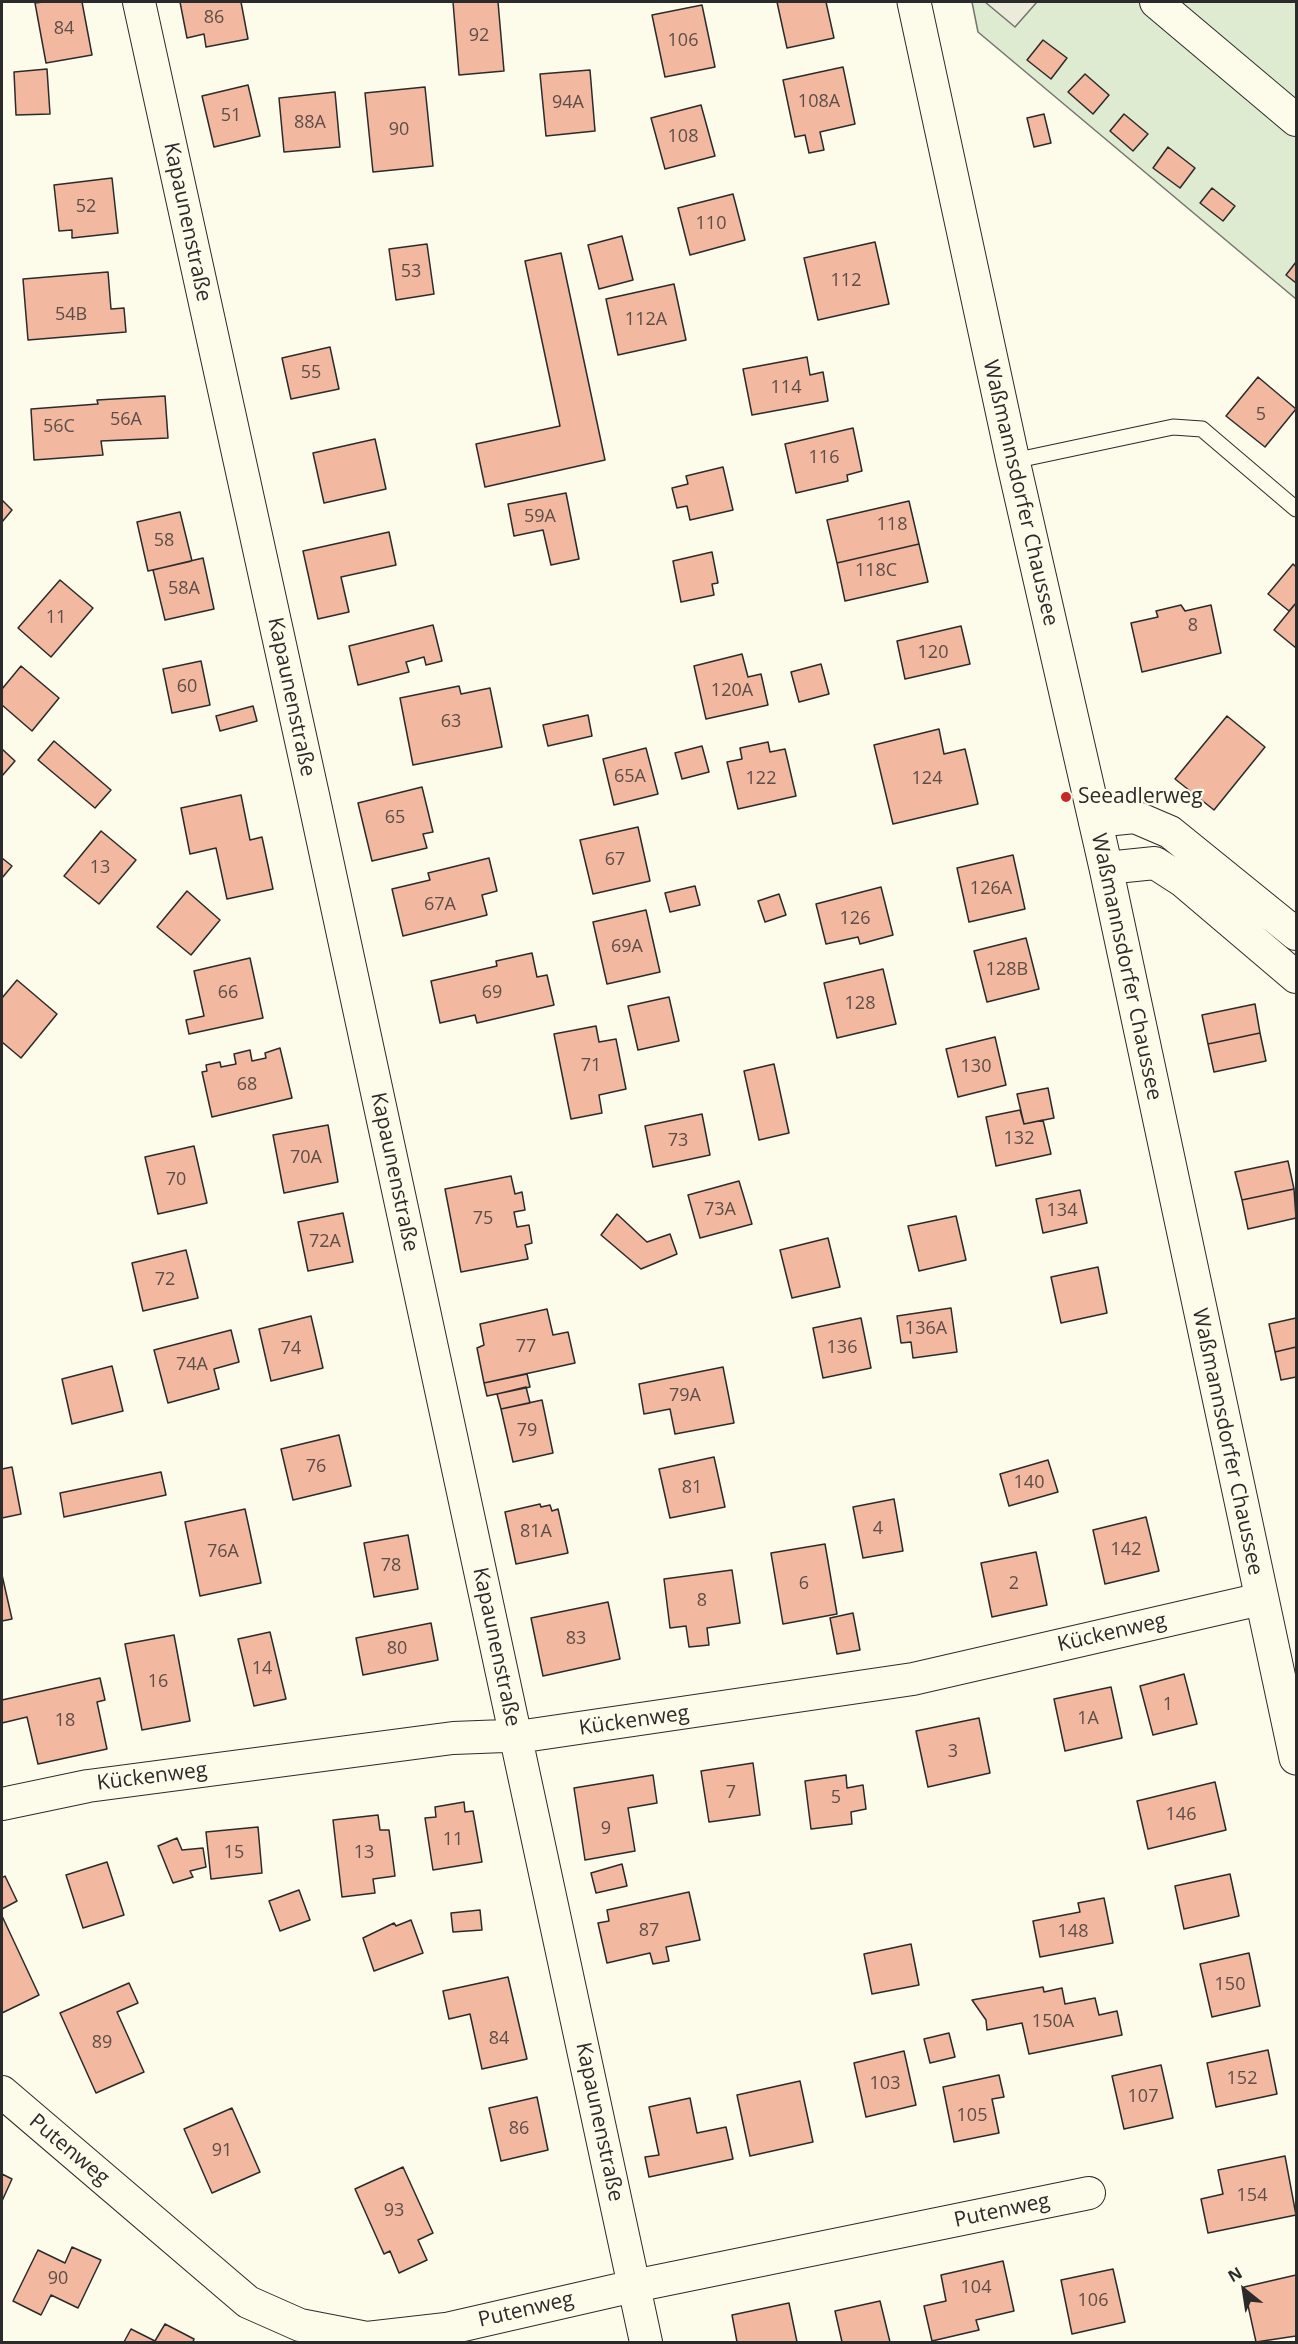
<!DOCTYPE html>
<html>
<head>
<meta charset="utf-8">
<style>
	body { margin:0 }
	#map { position:relative; width:1298px; height:2344px; overflow:hidden; background:#fdfbea; font-family:"Open Sans",sans-serif }
	canvas { display:block }
	.frame { position:absolute; inset:0; border:3px solid #2b2b2b; pointer-events:none }
	.north { position:absolute; left:1214px; top:2260px; width:60px; height:60px; -webkit-text-stroke:4px #fdfbea; paint-order:stroke; rotate:330deg; font-size:16px; font-weight:700; line-height:24px; text-align:center; color:#2b2b2b }
	.north::after { content:''; display:block; margin:auto; width:21px; height:27px; background:#2b2b2b; clip-path:polygon(50% 0,100% 100%,50% 72%,0 100%) }
</style>
</head>
<body>
<div id="map">
<canvas width="1298" height="2344"></canvas>
<div class="frame"></div>
<div class="north">N</div>
</div>
<script>
const g = document.querySelector('canvas').getContext('2d');
g.lineJoin = 'round';
function fill(path, color) { g.fillStyle = color; g.fill(path, 'evenodd'); }
function trace(path, color, width, dash) { g.strokeStyle = color; g.lineWidth = width; g.lineCap = dash ? 'butt' : 'round'; g.setLineDash(dash || []); g.stroke(path); }
function write(font, color, halo, rows, align = 'center') {
  g.font = font + ' "Open Sans",sans-serif'; g.lineWidth = 4.5; g.setLineDash([]); g.textBaseline = 'middle'; g.strokeStyle = halo; g.fillStyle = color; for (const [text, x, y, turn = 0] of rows) {
    g.save(); g.translate(x, y); g.rotate((+turn || 0) * Math.PI / 180); g.textAlign = isNaN(turn) ? turn : align; if (halo) g.strokeText(text, 0, 0); g.fillText(text, 0, 0); g.restore();
  }
}
const green = new Path2D(`
	M972,2H1296V299L978,32Z`);
const parking = new Path2D(`
	M985,2H1037L1015,27Z`);
const building = new Path2D(`
	M43,2H82L92,55L46,63L35,3Z
	M180,2H241L248,39L206,47L204,34L187,38Z
	M453,2H498L504,71L459,75Z
	M777,2H826L834,38L787,48Z
	M702,5L715,67L665,77L652,15Z
	M1043,40L1067,58L1051,79L1027,60Z
	M843,67L855,124L820,132L824,150L809,153L805,135L795,137L783,80Z
	M47,69L50,114L16,115L14,72Z
	M590,70L595,131L546,136L540,74Z
	M1085,74L1109,95L1093,114L1068,92Z
	M248,85L260,136L214,147L202,96Z
	M425,87L433,166L373,172L365,93Z
	M335,92L340,147L284,152L279,98Z
	M701,105L715,156L665,169L651,118Z
	M1044,114L1051,143L1034,147L1027,118Z
	M1124,114L1148,134L1133,151L1110,131Z
	M1168,147L1195,168L1180,188L1153,168Z
	M112,178L118,233L72,238V230L59,231L54,185Z
	M1212,188L1235,206L1223,221L1200,203Z
	M733,194L745,240L690,255L678,208Z
	M622,236L633,280L599,289L588,245Z
	M875,242L889,304L818,320L804,258Z
	M427,244L434,294L396,300L389,249Z
	M561,253L605,460L485,487L476,444L560,426L525,261Z
	M1296,262V283L1286,275Z
	M108,272L111,309L124,308L126,332L28,340L23,279Z
	M674,284L686,340L618,355L606,299Z
	M330,347L339,389L291,399L282,358Z
	M807,357L810,375L823,372L828,401L752,415L743,369Z
	M1258,377L1296,409L1265,447L1226,416Z
	M165,396L168,438L101,441L103,455L34,460L31,409L98,404L97,400Z
	M853,428L862,471L847,475L848,481L796,493L785,444Z
	M375,439L386,489L324,503L313,453Z
	M723,467L733,510L690,520L687,506L677,508L672,488L688,484L686,476Z
	M566,493L579,559L551,565L543,530L514,536L508,504Z
	M2,500L12,510L2,522Z
	M909,501L919,544L837,563L827,520Z
	M180,512L192,561L148,571L137,522Z
	M389,532L396,565L341,577L349,612L318,619L303,551Z
	M919,544L928,582L845,601L837,563Z
	M712,552L718,583L712,584L714,595L681,602L673,561Z
	M203,558L214,609L165,620L153,570Z
	M1293,564L1296,567V603L1289,611L1268,594Z
	M60,580L93,608L51,657L18,628Z
	M1296,603V648L1274,630Z
	M1181,605L1185,611L1211,605L1221,653L1142,672L1131,623L1158,617L1156,611Z
	M433,625L442,661L426,665L424,657L406,662L409,672L358,685L349,646Z
	M961,626L970,664L905,679L897,641Z
	M742,654L748,677L761,674L768,705L706,719L694,666Z
	M201,661L210,705L172,713L163,669Z
	M821,664L829,694L799,702L791,672Z
	M21,666L59,698L32,731L2,705V689Z
	M459,686L461,694L490,688L502,747L413,765L400,698Z
	M253,706L257,721L220,731L216,716Z
	M588,715L592,736L548,746L543,725Z
	M1227,716L1265,747L1214,810L1175,779Z
	M939,729L944,754L965,749L978,804L893,824L874,745Z
	M54,741L111,790L95,808L38,760Z
	M768,742L770,752L785,749L796,796L738,809L727,762L742,759L740,748Z
	M702,746L709,772L682,779L675,753Z
	M646,748L658,794L614,805L603,759Z
	M2,749L15,761L2,776Z
	M422,787L433,832L423,834L427,848L372,861L358,803Z
	M241,795L250,840L262,837L273,889L227,899L216,848L190,854L181,808Z
	M638,827L650,881L593,894L580,840Z
	M101,831L136,860L99,904L64,876Z
	M1013,855L1025,909L969,922L957,868Z
	M2,858L12,866L2,878Z
	M489,858L497,891L482,895L487,915L403,936L392,889L430,880L428,873Z
	M695,886L700,905L670,912L665,893Z
	M881,887L893,935L860,944L858,937L826,944L816,904Z
	M187,891L220,920L191,955L157,927Z
	M779,894L786,915L765,922L758,901Z
	M646,910L660,972L607,984L593,922Z
	M1026,938L1039,989L987,1002L974,951Z
	M532,953L537,977L547,975L554,1005L477,1023L475,1015L440,1023L431,981L497,966L496,961Z
	M250,958L263,1018L189,1034L186,1020L204,1016L194,971Z
	M883,969L896,1024L837,1038L824,983Z
	M17,980L57,1014L21,1058L2,1042V998Z
	M669,997L679,1041L638,1050L628,1006Z
	M1255,1004L1260,1033L1208,1044L1202,1015Z
	M596,1026L599,1042L616,1039L626,1089L599,1095L602,1113L571,1119L554,1034Z
	M1260,1033L1266,1061L1214,1072L1208,1044Z
	M995,1037L1006,1085L958,1097L946,1049Z
	M280,1048L292,1098L212,1117L202,1072L207,1071L206,1065L220,1062L221,1067L236,1064L234,1054L250,1050L252,1061L266,1058L265,1053Z
	M774,1064L789,1133L759,1140L744,1071Z
	M1048,1088L1054,1118L1024,1124L1017,1094Z
	M1020,1110L1024,1124L1043,1120L1051,1154L996,1166L986,1117Z
	M702,1114L710,1155L653,1167L645,1126Z
	M328,1125L338,1182L284,1193L273,1135Z
	M194,1146L207,1203L158,1214L145,1157Z
	M1288,1161L1294,1189L1242,1200L1235,1172Z
	M511,1176L515,1194L522,1192L525,1210L514,1212L517,1227L529,1225L532,1243L525,1245L528,1259L461,1272L445,1189Z
	M739,1181L752,1224L700,1238L688,1195Z
	M1294,1189L1296,1218L1248,1229L1242,1200Z
	M1080,1190L1087,1223L1043,1233L1036,1199Z
	M343,1213L353,1262L308,1271L298,1222Z
	M617,1214L647,1242L670,1234L677,1254L641,1269L601,1235Z
	M956,1216L966,1260L919,1271L908,1226Z
	M828,1238L840,1287L792,1298L780,1250Z
	M186,1250L198,1298L143,1311L132,1263Z
	M1098,1267L1107,1313L1061,1323L1051,1277Z
	M951,1308L957,1352L913,1358L911,1342L901,1343L897,1316Z
	M547,1309L553,1335L568,1332L575,1363L484,1383L477,1348L484,1345L480,1324Z
	M311,1316L323,1368L271,1381L259,1329Z
	M861,1318L871,1368L823,1378L813,1328Z
	M1296,1318V1347L1275,1352L1269,1324Z
	M231,1330L239,1362L214,1369L219,1389L168,1403L154,1350Z
	M1296,1347V1377L1281,1380L1275,1352Z
	M112,1366L123,1411L72,1424L62,1379Z
	M723,1367L734,1423L675,1434L670,1409L644,1414L639,1384Z
	M527,1374L530,1387L487,1396L484,1383Z
	M526,1387L530,1403L501,1409L497,1394Z
	M542,1400L553,1453L513,1462L501,1409Z
	M339,1435L351,1486L293,1500L281,1449Z
	M714,1457L725,1507L670,1518L659,1469Z
	M1048,1460L1058,1492L1009,1506L1000,1474Z
	M12,1467L21,1514L2,1518V1469Z
	M161,1472L166,1495L64,1517L60,1493Z
	M894,1499L903,1551L863,1558L853,1507Z
	M540,1504L541,1507L550,1505L552,1511L558,1509L568,1553L516,1564L505,1512Z
	M245,1509L261,1583L200,1596L185,1522Z
	M1146,1517L1159,1571L1105,1584L1093,1530Z
	M408,1535L418,1589L374,1597L364,1543Z
	M825,1544L837,1614L783,1624L771,1553Z
	M1036,1552L1047,1605L992,1617L981,1563Z
	M732,1570L740,1623L707,1628L709,1645L689,1647L686,1626L670,1628L664,1579Z
	M2,1575L12,1619L2,1621Z
	M608,1602L620,1659L543,1676L531,1618Z
	M853,1613L860,1650L837,1654L830,1618Z
	M431,1623L438,1660L363,1675L356,1638Z
	M270,1632L286,1699L254,1706L238,1639Z
	M174,1635L190,1721L142,1730L125,1644Z
	M1184,1674L1197,1724L1153,1735L1140,1686Z
	M100,1678L105,1700L97,1702L107,1749L38,1764L27,1717L2,1723V1700Z
	M1111,1687L1122,1738L1065,1751L1054,1699Z
	M979,1718L990,1773L928,1787L916,1731Z
	M753,1763L760,1815L709,1822L701,1771Z
	M653,1775L657,1803L628,1808L635,1851L585,1860L574,1788Z
	M846,1775L847,1788L863,1785L866,1809L851,1812L852,1824L811,1829L805,1781Z
	M1215,1782L1226,1830L1148,1849L1137,1801Z
	M464,1802L465,1812L473,1811L482,1862L433,1870L425,1818L436,1817L435,1807Z
	M378,1815L380,1830H389L395,1876L373,1879L375,1893L342,1897L333,1820Z
	M258,1827L262,1873L211,1879L206,1832Z
	M177,1838L182,1850L203,1848L206,1867L190,1871L193,1877L173,1883L158,1846Z
	M107,1862L124,1915L83,1928L66,1875Z
	M622,1864L627,1886L596,1893L591,1873Z
	M1230,1874L1239,1916L1184,1929L1175,1886Z
	M5,1876L17,1901L2,1909V1878Z
	M299,1890L310,1920L280,1931L269,1901Z
	M689,1892L700,1940L666,1947L669,1961L653,1964L650,1953L607,1963L598,1923L609,1921L607,1910Z
	M1104,1898L1113,1943L1040,1957L1033,1921L1080,1912L1078,1903Z
	M480,1910L482,1930L453,1932L451,1913Z
	M2,1916L39,1995L2,2013Z
	M411,1920L423,1953L374,1971L363,1938L394,1923L396,1926Z
	M911,1944L919,1985L872,1994L864,1954Z
	M1249,1953L1260,2006L1212,2017L1200,1964Z
	M508,1977L527,2059L482,2069L470,2014L449,2019L443,1991Z
	M129,1983L138,2003L117,2012L144,2072L96,2093L60,2013Z
	M1043,1987L1044,1992L1062,1988L1065,2004L1095,1998L1099,2015L1117,2011L1122,2035L1029,2054L1022,2023L987,2030L986,2020L972,2000Z
	M949,2033L955,2057L930,2063L924,2039Z
	M1268,2050L1277,2094L1216,2107L1207,2063Z
	M904,2051L916,2105L866,2117L854,2063Z
	M1161,2065L1173,2118L1124,2129L1112,2076Z
	M999,2075L1004,2097L992,2099L999,2133L954,2142L943,2087Z
	M800,2081L813,2142L750,2156L737,2095Z
	M537,2097L548,2150L501,2161L489,2108Z
	M690,2098L697,2133L726,2127L733,2159L649,2177L645,2157L659,2155L649,2107Z
	M232,2108L260,2172L212,2193L184,2129Z
	M1285,2156L1296,2215L1208,2233L1201,2199L1223,2194L1218,2170Z
	M403,2167L433,2233L418,2240L427,2260L399,2273L390,2251L384,2254L355,2189Z
	M2,2174L12,2179L2,2201Z
	M72,2247L101,2260L78,2308L51,2295L41,2315L13,2301L38,2250L65,2263Z
	M1003,2261L1014,2311L976,2320L979,2330L932,2341L924,2306L946,2301L941,2275Z
	M1113,2269L1125,2322L1072,2334L1061,2280Z
	M1296,2275V2336L1256,2342L1244,2287Z
	M880,2301L890,2342H842L835,2311Z
	M789,2303L797,2342H737L732,2315Z
	M165,2324L194,2339L193,2342H124L131,2329L155,2341Z`);
const service = new Path2D(`
	M1013,461L1173,427L1202,429L1296,509`);
const minor = new Path2D(`
	M139,2L313,795L646,2342
	M1156,2L1296,120
	M1095,821L1135,817L1170,832L1296,934
	M1106,868L1155,863L1183,881L1296,977
	M2,1804L88,1786L453,1738L531,1735L913,1679L1261,1599
	M2,2092L248,2302L300,2325L367,2338L446,2329L634,2286L1089,2193`);
const tertiary = new Path2D(`
	M914,2L1013,461L1106,868L1296,1758`);
const markers = [
	[1066,797,6,"#c62828"]
];
const numberNames = [
	["86",214,18],
	["84",64,29],
	["92",479,36],
	["106",683,41],
	["108A",819,102],
	["94A",568,103],
	["51",231,116],
	["88A",310,123],
	["90",399,130],
	["108",683,137],
	["52",86,207],
	["110",711,224],
	["53",411,272],
	["112",846,281],
	["54B",71,315],
	["112A",646,320],
	["55",311,373],
	["114",786,388],
	["5",1261,415],
	["56A",126,420],
	["56C",59,427],
	["116",824,458],
	["59A",540,517],
	["118",892,525],
	["58",164,541],
	["118C",876,571],
	["58A",184,589],
	["11",56,618],
	["8",1193,626],
	["120",933,653],
	["60",187,687],
	["120A",732,691],
	["63",451,722],
	["65A",630,777],
	["122",761,779],
	["124",927,779],
	["65",395,818],
	["67",615,860],
	["13",100,868],
	["126A",991,889],
	["67A",440,905],
	["126",855,919],
	["69A",627,947],
	["128B",1007,970],
	["66",228,993],
	["69",492,993],
	["128",860,1004],
	["71",591,1066],
	["130",976,1067],
	["68",247,1085],
	["132",1019,1139],
	["73",678,1141],
	["70A",306,1158],
	["70",176,1180],
	["73A",720,1210],
	["134",1062,1211],
	["75",483,1219],
	["72A",325,1242],
	["72",165,1280],
	["136A",926,1329],
	["77",526,1347],
	["136",842,1348],
	["74",291,1349],
	["74A",192,1365],
	["79A",685,1396],
	["79",527,1431],
	["76",316,1467],
	["140",1029,1483],
	["81",692,1488],
	["4",878,1529],
	["81A",536,1532],
	["142",1126,1550],
	["76A",223,1552],
	["78",391,1566],
	["6",804,1584],
	["2",1014,1584],
	["8",702,1601],
	["83",576,1639],
	["80",397,1649],
	["14",262,1669],
	["16",158,1682],
	["1",1168,1705],
	["1A",1088,1719],
	["18",65,1721],
	["3",953,1752],
	["7",731,1793],
	["5",836,1798],
	["146",1181,1815],
	["9",606,1829],
	["11",453,1840],
	["15",234,1853],
	["13",364,1853],
	["87",649,1931],
	["148",1073,1932],
	["150",1230,1985],
	["150A",1053,2022],
	["84",499,2039],
	["89",102,2043],
	["152",1242,2079],
	["103",885,2084],
	["107",1143,2097],
	["105",972,2116],
	["86",519,2129],
	["91",222,2151],
	["154",1252,2196],
	["93",394,2211],
	["90",58,2279],
	["104",976,2288],
	["106",1093,2301]
];
const streetNames = [
	["Kapaunenstraße",187,222,78],
	["Waßmannsdorfer Chaussee",1020,493,77],
	["Kapaunenstraße",291,697,78],
	["Waßmannsdorfer Chaussee",1126,967,78],
	["Kapaunenstraße",394,1172,78],
	["Waßmannsdorfer Chaussee",1227,1442,78],
	["Kückenweg",1112,1633,-13],
	["Kapaunenstraße",496,1647,78],
	["Kückenweg",634,1721,-8],
	["Kückenweg",152,1777,-7],
	["Kapaunenstraße",599,2122,78],
	["Putenweg",69,2150,40],
	["Putenweg",1002,2211,-12],
	["Putenweg",526,2310,-13]
];
const poiNames = [
	["Seeadlerweg",1078,797]
];
fill(green, '#deebd1');
trace(green, '#74746e', 1.5);
fill(parking, '#eceadb');
trace(parking, '#74746e', 1.5);
fill(building, '#f2b8a0');
trace(building, '#2b2b2b', 1.5);
trace(service, '#2b2b2b', 17);
trace(minor, '#2b2b2b', 34);
trace(tertiary, '#2b2b2b', 35);
trace(service, '#fdfbea', 15);
trace(minor, '#fdfbea', 32);
trace(tertiary, '#fdfbea', 33);
for (const [x, y, r, color] of markers) { const dot = new Path2D(); dot.arc(x, y, r, 0, 2 * Math.PI); g.fillStyle = color; g.fill(dot); trace(dot, '#fdfbea', 2); }
write('18px', '#5d4e48', null, numberNames);
write('21px', '#2b2b2b', '#fdfbea', streetNames);
write('21px', '#2b2b2b', '#fdfbea', poiNames, 'left');
</script>
</body>
</html>
